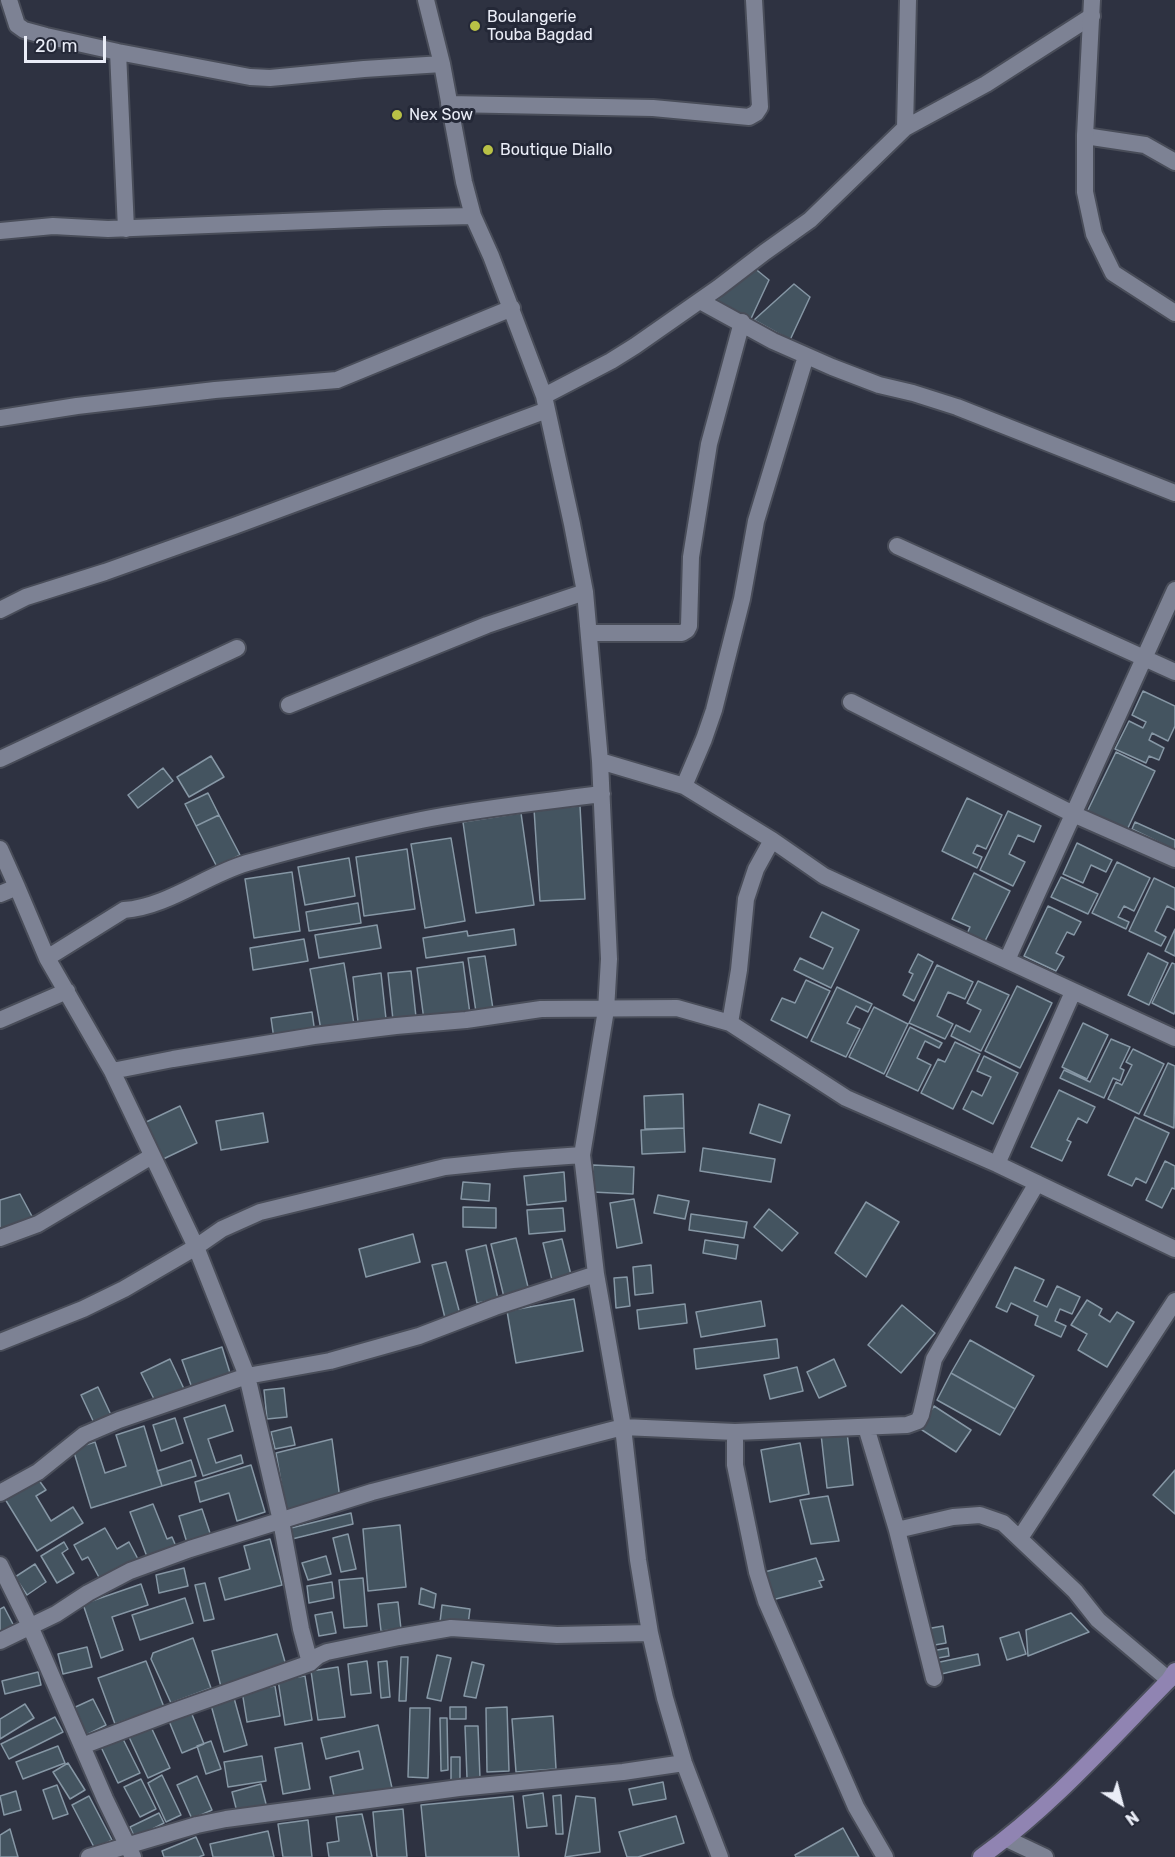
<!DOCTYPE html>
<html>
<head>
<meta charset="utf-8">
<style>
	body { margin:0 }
	#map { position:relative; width:1175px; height:1857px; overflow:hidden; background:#2e3241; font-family:Rubik,sans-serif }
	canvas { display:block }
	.north { position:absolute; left:1091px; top:1773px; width:60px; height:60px; -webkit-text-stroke:4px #242837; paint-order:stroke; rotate:144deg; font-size:16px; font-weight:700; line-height:24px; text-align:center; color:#eaedf7 }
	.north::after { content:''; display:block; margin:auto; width:21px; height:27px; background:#eaedf7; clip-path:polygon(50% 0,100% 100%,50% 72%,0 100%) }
	.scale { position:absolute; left:24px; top:36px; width:82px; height:27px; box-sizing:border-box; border:3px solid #eaedf7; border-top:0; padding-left:8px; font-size:18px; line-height:21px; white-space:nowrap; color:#eaedf7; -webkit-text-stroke:4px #242837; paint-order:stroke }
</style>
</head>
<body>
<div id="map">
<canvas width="1175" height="1857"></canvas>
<div class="north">N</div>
<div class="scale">20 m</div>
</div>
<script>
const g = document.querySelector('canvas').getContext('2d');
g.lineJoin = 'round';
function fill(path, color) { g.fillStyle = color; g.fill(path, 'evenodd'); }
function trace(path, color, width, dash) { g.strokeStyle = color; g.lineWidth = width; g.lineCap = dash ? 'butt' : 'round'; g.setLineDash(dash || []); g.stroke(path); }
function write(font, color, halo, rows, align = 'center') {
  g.font = font + ' Rubik,sans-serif'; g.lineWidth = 6; g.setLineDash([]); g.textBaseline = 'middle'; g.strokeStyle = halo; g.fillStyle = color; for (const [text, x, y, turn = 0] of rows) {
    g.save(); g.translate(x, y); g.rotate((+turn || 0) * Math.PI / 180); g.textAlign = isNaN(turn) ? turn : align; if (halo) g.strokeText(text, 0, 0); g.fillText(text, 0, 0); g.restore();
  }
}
const building = new Path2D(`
	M753,267L769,280L749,323L714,303Z
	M794,284L810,297L790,340L754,320Z
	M1143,691L1175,706V726L1168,741L1152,733L1149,740L1164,748L1159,760L1149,756L1146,763L1115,749L1129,721L1143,728L1146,722L1132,715Z
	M1116,752L1155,771L1126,832L1086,814Z
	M211,756L224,777L189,797L177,777Z
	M163,768L173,781L138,808L128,795Z
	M208,793L219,815L196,826L185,804Z
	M967,798L1002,815L986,849L977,845L973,853L982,857L977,868L942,851Z
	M580,806L585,899L540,901L534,809Z
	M1008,811L1041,826L1034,842L1018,835L1009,854L1025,862L1013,886L980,870Z
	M521,813L534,905L476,913L463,822Z
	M219,815L240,855L217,867L196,826Z
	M1135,822L1175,840V850L1132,829Z
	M451,838L465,921L425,928L411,844Z
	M1077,843L1112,860L1106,872L1091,865L1083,883L1063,874Z
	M407,849L415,909L364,916L356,857Z
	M349,858L355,896L305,905L298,867Z
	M1117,862L1150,878L1134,911L1124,906L1118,917L1129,922L1126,929L1092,913Z
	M292,872L300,931L254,938L245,879Z
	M974,873L1010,891L984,943L967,934L970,927L952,919Z
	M1061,877L1098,894L1088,914L1051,897Z
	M1154,878L1175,888V910L1167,906L1155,931L1166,937L1161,946L1129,931Z
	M358,903L361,923L309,931L306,912Z
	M1048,906L1081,922L1074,935L1067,932L1056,953L1064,957L1056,971L1024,956Z
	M822,912L859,930L831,988L794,970L800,958L823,969L833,948L810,937Z
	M377,925L381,948L319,958L315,935Z
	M514,929L516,945L426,958L423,938L467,931L468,936Z
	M1175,929V956L1165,951Z
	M304,939L308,961L253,970L250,948Z
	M1148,953L1168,963L1149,1005L1128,995Z
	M918,954L933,962L914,1001L903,995L913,974L909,972Z
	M485,956L493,1009L476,1012L468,958Z
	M463,962L470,1014L424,1020L417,968Z
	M344,963L354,1024L321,1030L310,969Z
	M1172,963L1175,964V1011L1174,1014L1152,1003Z
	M937,965L973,982L965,999L948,992L937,1016L953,1024L945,1039L909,1023Z
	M411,971L416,1017L393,1020L388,973Z
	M381,973L386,1019L358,1022L353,977Z
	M806,980L830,991L807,1038L771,1020L782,998L795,1003Z
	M978,981L1009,995L981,1051L951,1036L956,1025L970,1032L981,1010L967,1003Z
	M1017,986L1052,1003L1020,1068L985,1051Z
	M837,987L872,1004L868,1012L856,1006L847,1023L860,1029L846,1057L811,1041Z
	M874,1007L908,1024L884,1074L849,1057Z
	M312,1012L315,1033L274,1039L271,1018Z
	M1083,1023L1108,1035L1087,1079L1062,1067Z
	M910,1027L942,1043L939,1048L925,1041L917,1058L931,1065L918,1091L886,1076Z
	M1111,1039L1130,1047L1120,1068L1124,1070L1120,1081L1113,1078L1104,1098L1060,1078L1064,1070L1090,1082Z
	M955,1042L980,1054L953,1109L921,1093L938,1059L945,1062Z
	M1133,1049L1164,1064L1139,1114L1108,1099L1116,1082L1122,1085L1132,1065L1126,1062Z
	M984,1056L1018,1073L993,1124L963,1109L972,1091L982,1096L991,1077L977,1071Z
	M1168,1063L1175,1066L1174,1128L1144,1115Z
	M1059,1090L1095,1107L1087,1123L1078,1118L1067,1140L1071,1142L1062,1161L1031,1147Z
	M683,1094L684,1128L645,1129L644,1096Z
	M759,1104L790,1115L781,1143L750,1133Z
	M180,1106L197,1143L159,1161L142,1124Z
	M263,1113L268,1142L221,1150L216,1121Z
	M1135,1117L1169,1133L1146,1183L1136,1178L1132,1186L1108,1175Z
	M684,1128L685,1152L642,1154L641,1130Z
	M703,1148L775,1159L771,1182L700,1171Z
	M1165,1161L1175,1166V1189L1172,1188L1162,1208L1146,1200Z
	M593,1165L634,1167L633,1194L592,1192Z
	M564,1172L566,1201L527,1205L524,1176Z
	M463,1182L490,1184L489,1201L461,1199Z
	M20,1194L34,1220L0,1234V1200Z
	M658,1195L689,1201L685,1219L654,1213Z
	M634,1199L642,1243L617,1248L610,1203Z
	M866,1202L899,1222L866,1277L835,1253Z
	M463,1207L496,1208V1228L463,1227Z
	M563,1208L565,1231L529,1234L527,1210Z
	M769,1209L798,1233L782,1251L754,1227Z
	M691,1214L747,1222L744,1238L689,1230Z
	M413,1234L420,1262L366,1277L359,1249Z
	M516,1238L529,1291L504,1297L491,1244Z
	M562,1239L571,1275L552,1280L543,1243Z
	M705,1240L738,1245L736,1259L703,1253Z
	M486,1245L498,1299L477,1303L466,1250Z
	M446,1262L460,1314L445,1318L432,1265Z
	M651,1265L653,1293L635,1295L633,1267Z
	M1015,1267L1044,1280L1034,1301L1047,1307L1057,1286L1080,1297L1072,1314L1060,1309L1055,1321L1066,1326L1061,1337L1035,1325L1038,1316L1011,1303L1007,1312L996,1307Z
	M627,1277L630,1306L616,1308L614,1278Z
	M574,1299L583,1351L516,1363L507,1311Z
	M1087,1300L1102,1309L1099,1315L1110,1322L1117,1312L1134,1322L1107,1367L1078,1350L1087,1334L1071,1325Z
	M761,1301L765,1326L701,1337L696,1312Z
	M685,1304L687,1323L639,1329L637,1310Z
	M902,1305L935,1333L901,1373L868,1345Z
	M777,1339L779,1358L696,1369L694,1349Z
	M970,1340L1034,1376L1015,1409L951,1373Z
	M222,1347L230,1373L192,1388L182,1360Z
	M170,1359L185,1391L157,1405L141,1373Z
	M834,1359L846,1386L819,1398L807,1372Z
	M797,1367L803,1391L770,1399L764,1375Z
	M951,1373L1015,1409L1000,1435L937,1400Z
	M98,1387L112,1417L95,1425L81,1395Z
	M284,1388L287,1417L267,1419L264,1390Z
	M225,1405L233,1431L208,1439L216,1463L241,1455L243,1463L203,1476L184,1418Z
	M934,1406L971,1430L956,1452L919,1428Z
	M175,1418L183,1443L161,1451L153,1425Z
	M144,1426L162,1486L91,1508L73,1449L95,1442L105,1473L126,1466L116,1435Z
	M291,1427L295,1445L275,1449L271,1432Z
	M847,1432L853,1485L827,1488L821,1434Z
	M332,1439L340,1499L286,1511L276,1453Z
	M800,1443L809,1494L770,1502L761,1450Z
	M191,1460L196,1476L162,1486L157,1471Z
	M251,1465L265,1512L237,1521L229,1493L200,1502L195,1482Z
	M1175,1470V1514L1153,1495Z
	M38,1479L46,1490L36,1496L51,1521L73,1507L83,1523L37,1551L5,1499Z
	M828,1496L839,1541L811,1544L800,1500Z
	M153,1504L167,1539L172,1537L178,1551L149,1562L130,1512Z
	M202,1509L211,1536L187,1543L179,1516Z
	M351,1513L353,1524L288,1540L283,1530Z
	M400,1525L406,1587L368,1591L363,1529Z
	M105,1528L117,1549L129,1542L139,1561L101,1581L88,1557L82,1560L74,1545Z
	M348,1534L356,1569L341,1572L333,1538Z
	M270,1539L282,1585L225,1600L219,1578L250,1569L244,1546Z
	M64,1542L68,1549L62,1553L74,1573L57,1583L41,1556Z
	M326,1556L331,1574L308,1580L302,1563Z
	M816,1558L824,1580L819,1581L822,1587L772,1600L761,1573Z
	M35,1564L46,1582L27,1595L15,1577Z
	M184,1568L188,1586L159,1593L156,1575Z
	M363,1578L367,1626L344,1628L339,1580Z
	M332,1582L334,1598L309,1603L307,1586Z
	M205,1583L214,1619L204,1621L195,1585Z
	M141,1584L148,1605L112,1617L123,1650L101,1658L83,1604Z
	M421,1588L436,1594L434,1608L419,1604Z
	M185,1598L193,1623L140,1640L132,1615Z
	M398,1602L401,1629L381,1631L378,1604Z
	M442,1605L470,1609L468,1625L440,1622Z
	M4,1607L15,1628L0,1635V1609Z
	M332,1612L336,1633L319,1636L315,1615Z
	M1071,1613L1089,1632L1028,1656L1026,1630Z
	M943,1626L946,1643L929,1646L926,1629Z
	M1019,1632L1026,1654L1007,1660L1000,1638Z
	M277,1634L287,1669L221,1687L212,1651Z
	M193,1638L211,1688L171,1703L151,1659L153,1653Z
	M87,1647L92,1667L63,1674L58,1654Z
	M948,1648L949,1656L933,1659L932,1651Z
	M978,1654L980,1665L937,1675L935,1663Z
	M437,1655L451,1658L441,1701L427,1698Z
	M401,1657H408L406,1701H399Z
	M146,1661L164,1707L115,1724L98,1678Z
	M367,1661L371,1693L351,1695L348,1664Z
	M387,1661L390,1697L381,1698L378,1662Z
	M472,1662L484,1665L476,1698L464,1696Z
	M338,1667L345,1717L318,1720L311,1671Z
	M38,1672L41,1685L5,1694L2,1681Z
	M305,1676L312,1720L285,1725L278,1680Z
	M275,1686L280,1716L247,1722L242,1691Z
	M234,1698L247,1745L224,1752L211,1705Z
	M93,1699L106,1725L84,1736L71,1709Z
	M25,1704L34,1718L0,1739V1719Z
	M450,1707H466V1719H450Z
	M507,1707L509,1771L487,1772L486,1708Z
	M410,1708H430L428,1778L408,1777Z
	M191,1712L204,1744L182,1753L169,1721Z
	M553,1716L556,1769L516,1772L512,1719Z
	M55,1717L63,1732L9,1759L1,1744Z
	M440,1718H447L448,1770L441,1771Z
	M378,1725L392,1788L335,1801L330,1777L363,1769L359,1751L326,1759L321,1738Z
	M465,1726H478L480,1778H467Z
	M151,1727L170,1768L148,1778L129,1737Z
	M122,1737L140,1773L118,1783L101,1747Z
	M211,1741L221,1769L206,1774L197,1746Z
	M302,1743L310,1789L283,1794L275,1748Z
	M58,1746L65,1763L23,1779L16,1762Z
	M262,1756L266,1781L228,1787L224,1762Z
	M451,1757H460V1782L451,1783Z
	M68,1763L85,1790L70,1799L53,1772Z
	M162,1775L181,1815L166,1822L148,1783Z
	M197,1776L212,1810L192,1819L177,1785Z
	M141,1779L156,1809L140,1817L124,1787Z
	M663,1782L666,1799L633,1805L629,1789Z
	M261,1784L267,1808L238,1816L232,1792Z
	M57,1785L68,1814L53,1819L43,1790Z
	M16,1791L21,1810L4,1815L0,1796Z
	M543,1793L547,1826L527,1828L523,1796Z
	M561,1795L563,1834H556L553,1796Z
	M89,1796L112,1840L95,1849L72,1805Z
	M513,1796L519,1857H426L421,1805Z
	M576,1796L595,1798L600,1852L565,1857Z
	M403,1809L407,1857H377L373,1812Z
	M159,1813L164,1823L135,1838L130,1827Z
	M362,1814L372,1857H329L327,1843L339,1841L336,1817Z
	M676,1816L684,1843L638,1857H627L619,1832Z
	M308,1820L312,1857H283L278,1824Z
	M843,1828L859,1857H796L795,1855Z
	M10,1829L18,1857H0V1835Z
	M268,1831L274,1857H213L210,1844Z
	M196,1837L204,1855L199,1857H164L162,1851Z`);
const minor = new Path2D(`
	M9,0L17,25L24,30L46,36L118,52L250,77L270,78L364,69L442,64
	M426,0L442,64L464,182L473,216L491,256L544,396L572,524L585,592L600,761L609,959L606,1010L582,1155L596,1274L623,1427L638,1560L650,1633L665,1698L684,1763L720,1857
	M118,52L126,229
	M449,104L653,108L749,117L756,113L760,107L754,0
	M905,128L908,0
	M1085,136L1145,145L1175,162
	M0,231L53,226L108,229L384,218L473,216
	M700,301L773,341L832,367L879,385L913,393L957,407L1175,493
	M544,396L611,361L635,346L718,288L765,252L810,220L905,128L986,84L1092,16
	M0,418L77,406L215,390L337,380L512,308
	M897,546L1175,672
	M0,610L26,597L105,572L234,526L547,410
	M590,633H682L687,630L689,626L691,557L709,444L742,322
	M851,702L1073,814L1175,859
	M289,705L487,625L585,592
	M0,759L237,648
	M600,761L684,786L704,739L714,710L742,599L756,521L806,356
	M684,786L772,840L824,876L1175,1038
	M0,849L17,887
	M0,894L17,887L47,958L112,1071L196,1247L247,1376L281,1521L301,1629L310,1663
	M47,958L124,910C167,907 206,875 247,863C304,847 363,832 421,820C480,808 541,802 602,794
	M1007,960L1175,590
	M0,1020L67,991
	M730,1023L739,970L746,899L756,869L772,840
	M112,1071L173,1059L314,1036L396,1026L466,1020L541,1009L677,1008L730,1023L846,1098L997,1164L1175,1249
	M997,1164L1073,992
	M0,1238L38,1224L152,1156
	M0,1342L83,1309L124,1289L196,1247L222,1229L260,1212L445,1167L513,1160L582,1155
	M866,1427L897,1530L934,1678
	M735,1432V1465L757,1572L766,1601L856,1807L885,1857
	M0,1493L38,1472L84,1435L119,1420L247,1376L330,1361L419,1336L495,1307L596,1274
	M897,1530L953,1517L980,1515L1003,1523L1075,1591L1098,1620L1169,1680
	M1020,1538L1175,1301
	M0,1565L30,1626L105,1799L133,1857
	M0,1641L56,1614L88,1593L130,1571L190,1549L372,1492L623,1427L735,1432L907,1425L918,1421L921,1415L934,1359L1037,1183
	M82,1746L172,1712L310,1663L318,1656L327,1652L399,1637L451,1628L557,1635L650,1633
	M1007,1839L1045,1857
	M89,1857L197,1825L226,1819L459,1788L623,1772L684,1763`);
const tertiary = new Path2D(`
	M1092,0L1085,136V192L1094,234L1113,273L1175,313`);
const secondary = new Path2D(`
	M981,1857C1051,1807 1109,1741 1169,1680L1175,1671`);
const markers = [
	[475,26,6,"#b9c146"],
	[397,115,6,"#b9c146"],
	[488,150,6,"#b9c146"]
];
const poiNames = [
	["Boulangerie",487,17],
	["Touba Bagdad",487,35],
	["Nex Sow",409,115],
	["Boutique Diallo",500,150]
];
fill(building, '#445460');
trace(building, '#8697a5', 1.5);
trace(minor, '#494d59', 20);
trace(tertiary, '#494d59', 20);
trace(secondary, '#494d59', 20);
trace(minor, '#7d8294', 16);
trace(tertiary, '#7d8294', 16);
trace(secondary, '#9084b2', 16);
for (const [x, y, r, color] of markers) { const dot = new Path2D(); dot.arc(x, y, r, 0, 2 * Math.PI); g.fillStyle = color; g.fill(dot); trace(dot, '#242837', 2); }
write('16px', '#eaedf7', '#242837', poiNames, 'left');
</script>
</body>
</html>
